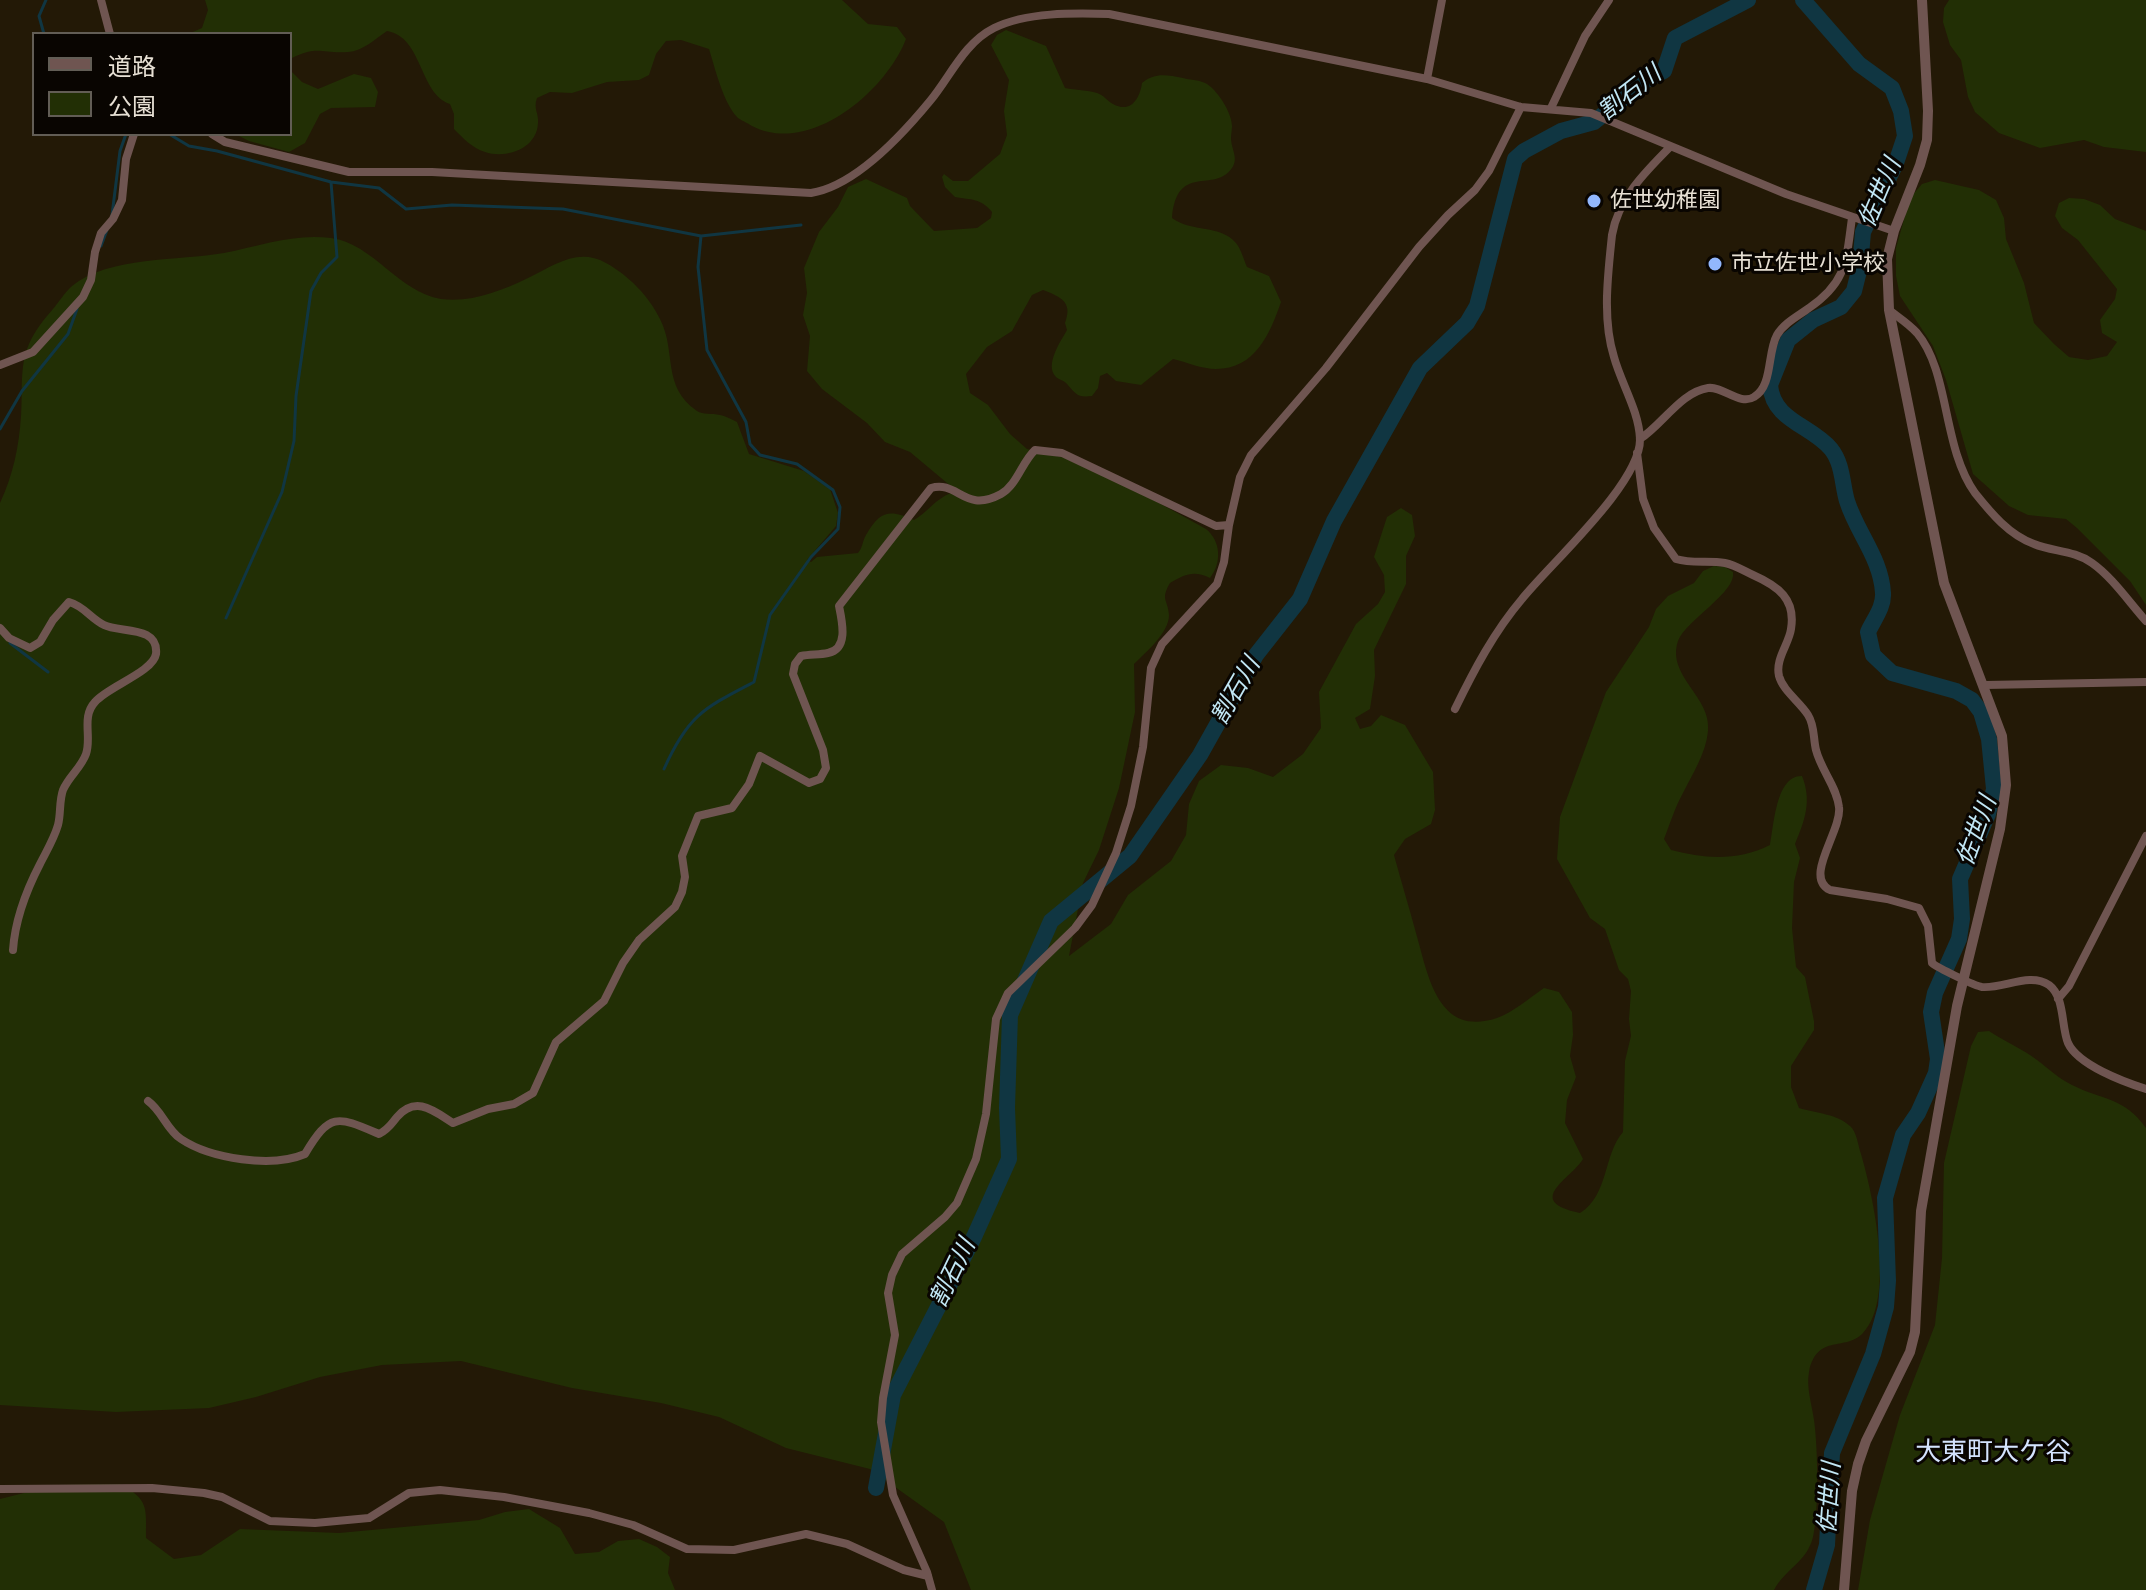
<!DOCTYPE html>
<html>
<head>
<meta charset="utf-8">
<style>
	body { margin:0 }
	#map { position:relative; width:2146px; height:1590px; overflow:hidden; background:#231906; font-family:"Work Sans","Noto Sans JP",sans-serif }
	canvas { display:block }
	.legend { position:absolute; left:32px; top:32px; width:260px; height:104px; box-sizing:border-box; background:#090501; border:2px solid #625d55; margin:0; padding:10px 14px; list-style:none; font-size:24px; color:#e7e0d4 }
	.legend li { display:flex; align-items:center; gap:16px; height:40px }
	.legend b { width:40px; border:2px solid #625d55 }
</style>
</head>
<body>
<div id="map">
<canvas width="2146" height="1590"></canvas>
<ul class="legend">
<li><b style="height:10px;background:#6f5551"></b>道路</li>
<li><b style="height:22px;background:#222f05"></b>公園</li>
</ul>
</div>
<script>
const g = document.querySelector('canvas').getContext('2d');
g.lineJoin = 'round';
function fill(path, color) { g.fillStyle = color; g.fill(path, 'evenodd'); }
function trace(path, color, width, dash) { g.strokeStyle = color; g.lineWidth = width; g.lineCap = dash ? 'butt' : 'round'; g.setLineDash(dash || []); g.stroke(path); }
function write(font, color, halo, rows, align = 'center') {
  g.font = font + ' "Work Sans","Noto Sans JP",sans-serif'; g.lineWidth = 6; g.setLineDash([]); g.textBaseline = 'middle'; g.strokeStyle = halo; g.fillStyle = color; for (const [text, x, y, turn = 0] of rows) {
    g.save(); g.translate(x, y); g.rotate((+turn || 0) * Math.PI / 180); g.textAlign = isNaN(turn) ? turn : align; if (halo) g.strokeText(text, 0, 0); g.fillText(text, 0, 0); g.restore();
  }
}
const green = new Path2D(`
	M205,0H842L868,24L897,27L906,39C886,91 810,156 752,126C748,123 740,120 737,117C723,102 715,68 709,49L681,40L666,41L656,54L649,75L639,80L607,82L572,93L550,92L537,98C533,109 539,113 538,123C537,149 506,159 485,152C472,148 463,138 454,129V114L450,104C419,94 423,37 387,31C375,39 363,51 348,52C322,54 318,45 292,58L290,67V34H188L202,28L208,10Z
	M1949,0H2146V152L2104,147L2084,140L2040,148L1999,133L1975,112L1968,97L1961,60L1950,45L1943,22L1944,8Z
	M1006,30L1046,46L1065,88C1076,90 1087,90 1097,93C1104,95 1107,101 1113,104C1131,114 1140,98 1142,83C1155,72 1167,75 1183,78C1190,80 1201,80 1207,84C1218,91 1232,113 1232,126C1232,130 1231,134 1231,138C1231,149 1239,158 1232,168C1214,194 1177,162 1172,218C1192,233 1220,224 1236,243C1241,249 1244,260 1247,267L1269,276L1281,302C1270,334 1255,369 1216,369C1202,369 1186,362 1173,359L1141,385L1116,381L1107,373L1100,376L1098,388L1092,396C1077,398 1076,394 1067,384C1064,380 1059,380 1056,377C1044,365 1061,341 1067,330L1065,323C1073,302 1061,297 1043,290L1032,295L1012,331L987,347L966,374L970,393L988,405L1010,434L1027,449L1065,458L1150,498L1206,529C1221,541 1222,563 1210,578C1194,570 1185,574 1170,583C1160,600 1168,599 1169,615C1169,633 1146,652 1134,664L1135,712L1119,788L1099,850L1083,883L1069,956L1111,924L1128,895L1171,861L1186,835L1189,804L1199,781L1221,765L1248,768L1273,777L1303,754L1321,728L1319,692L1356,624L1378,604L1385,592L1384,575L1374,557L1387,517L1401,508L1412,515L1415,536L1406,556V584L1374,650L1375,676L1370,709L1355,718L1360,729L1371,726L1381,715L1405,725L1433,772L1435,810L1431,824L1405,839L1394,855C1401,881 1409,907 1416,933C1428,974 1437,1038 1497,1018C1515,1011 1528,999 1544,988L1559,992L1572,1012L1573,1035L1570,1056L1576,1077L1567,1100L1565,1123L1583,1159C1571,1179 1523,1201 1580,1213C1609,1195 1603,1155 1623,1132L1625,1061L1631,1036L1629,1019L1631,991L1628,979L1619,970L1605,929L1590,918L1557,859L1560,817L1606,692L1649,627L1656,609L1668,596L1694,583L1703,571L1714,566L1725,567L1733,572C1737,592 1686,620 1678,641C1666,676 1712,697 1708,731C1706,753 1693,773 1683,793C1675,807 1670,824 1664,839L1671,850C1705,859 1738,861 1770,845C1774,825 1776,775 1802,776C1812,801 1805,820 1795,844L1800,858L1794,882L1792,928L1796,967L1805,977L1814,1021V1030L1791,1066V1087L1799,1108C1816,1113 1837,1114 1850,1126C1857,1132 1858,1146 1861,1154C1873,1195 1896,1299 1863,1333C1845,1352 1817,1333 1809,1372C1806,1387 1812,1405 1814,1420C1818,1447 1819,1512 1813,1537C1807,1562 1785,1569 1774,1590H971L944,1522L870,1469L786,1448L719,1417L661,1403L572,1388L461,1361L382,1365L320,1377L256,1397L209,1408L116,1412L0,1405V503C13,475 19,447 21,416C23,393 19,366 29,344C34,332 44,319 53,309C59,302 65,292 72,286C109,256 179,261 224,253C259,246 295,233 331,238C374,244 398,292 441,299C471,303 501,291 528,278C554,266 577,247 606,263C628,275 649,296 660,319C677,352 661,386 697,411C703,415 712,413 720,415C725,416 731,419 737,422L749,454L804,471L830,489L838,513L836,526L807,560L811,562L817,557L858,553C863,547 862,542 866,535C880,511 889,509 914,520C928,512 935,499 951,493L953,488L910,452L885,442L867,423L822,389L807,371L810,336L803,315L807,293L804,268L819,232L838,207L848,187L866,179L907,198L910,206L934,231L977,228L991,218L992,212C981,198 971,200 955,197L945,187L942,177L944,174L953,181H968L1000,154L1007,135L1004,111L1009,80L991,45L997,35Z
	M290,70L302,82L318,89L354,74L371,78L378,92L375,107L331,108L320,114L305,143L289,152L249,141L235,134H290Z
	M1935,180L1979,190L1996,200L2004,218L2006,239L2024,283L2034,323L2054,344L2069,357L2088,360L2107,356L2117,342L2102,333L2100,320L2115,299L2117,289L2078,240L2062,228L2055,216L2059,203L2069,198L2084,199L2100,205L2115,219L2146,231V605L2130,581L2077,528L2066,519L2028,515L2009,506L1973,474L1946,380L1933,346L1900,296L1896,276V248L1910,198L1922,184Z
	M1989,1031C2004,1041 2023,1049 2037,1060C2049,1069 2058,1078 2072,1085C2102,1100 2124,1097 2146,1128V1590H1858L1870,1520L1900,1415L1935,1325L1942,1258L1944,1163L1971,1046L1978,1032Z
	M120,1484C149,1500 146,1507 146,1538L174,1559L201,1555L240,1529L339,1533L479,1520L505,1512L529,1509L560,1528L575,1554L599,1552L618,1541L639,1539L657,1547L670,1557L668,1573L675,1590H0V1499L56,1485Z`);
const stream = new Path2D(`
	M44,34L39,16L46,0
	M169,134L189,146L217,151L331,182L379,188L406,209L452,205L563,209L701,236L801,225
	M112,215L120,151L126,134
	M101,246L107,230
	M0,429L22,391L68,334L77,309
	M226,618L282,492L294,441L296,396L311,291L321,273L337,257L331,182
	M10,643L48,672
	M664,769C688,715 704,708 754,682L770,615L811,557L838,529L840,507L833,490L797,464L760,455L750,444L746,422L707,350L698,267L701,236`);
const river = new Path2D(`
	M1803,0L1859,64L1892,88L1901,111L1905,136L1896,163L1863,232L1860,267L1854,291L1841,307L1813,320L1788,340L1770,385C1773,421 1811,425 1831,449C1843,464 1842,484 1847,501C1857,533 1881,558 1883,593C1884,607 1874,619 1868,632L1873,655L1892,673L1956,691L1972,700L1981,712L1989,739L1994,789L1988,814L1960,879L1962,919L1959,939L1935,993L1931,1012L1938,1059L1936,1073L1918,1113L1903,1135L1885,1198L1888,1281L1886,1307L1873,1354L1832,1453L1827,1545L1814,1590
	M876,1488L893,1395L974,1237L1009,1159L1007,1108L1010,1015L1051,921L1130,856L1200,755L1256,655L1300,599L1334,521L1420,368L1467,323L1477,306L1515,159L1524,151L1561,131L1594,122L1621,100L1629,89L1664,71L1675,38L1748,0`);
const minor = new Path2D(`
	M101,0L110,34
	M1427,79L1442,0
	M1551,108L1585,36L1609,0
	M212,134L225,142L349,172H432L811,193C855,186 902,135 930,101C950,77 964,43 994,28C1027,12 1073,13 1109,14L1427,79L1521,107L1591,113L1786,194L1894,231
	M1889,310C1898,317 1909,324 1917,333C1950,372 1942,447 1975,493C1991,513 2009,535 2034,544C2053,552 2074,550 2092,563C2112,577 2129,602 2146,621
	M0,365L33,352L83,297L91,280L95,252L101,233L113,219L122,200L126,159L134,134
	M1640,439C1662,425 1681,392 1708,388C1723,386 1740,406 1754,397C1773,386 1767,353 1777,335C1784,323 1798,316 1809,308C1847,282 1846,261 1852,218
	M1637,453L1643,499L1654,528L1676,559C1692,564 1709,560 1725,563C1735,565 1744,571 1753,575C1778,586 1796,599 1791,629C1789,644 1775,659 1779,676C1783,691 1800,702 1808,715C1815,726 1813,738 1816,750C1821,770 1837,787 1839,807C1842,831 1803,877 1830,890L1887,899L1919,908L1928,926L1932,963C1938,968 1975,986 1982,987C2003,989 2030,972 2049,985C2065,997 2061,1026 2068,1043C2078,1065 2124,1082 2146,1089
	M0,628L9,638L30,648L40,642L53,620L69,602C84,606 90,618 104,625C119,633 159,625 156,654C153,672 107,687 95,702C81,717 92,737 86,754C81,768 69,776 63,790C59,801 61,814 58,825C54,839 46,852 40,864C26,891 15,920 13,950
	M1985,685L2146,682
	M1455,709C1474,670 1494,632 1522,599C1550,564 1641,483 1640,439C1639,411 1621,383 1614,357C1602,319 1608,274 1612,235C1618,199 1645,172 1670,147
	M2058,999L2069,986L2146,836
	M148,1101C162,1111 167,1130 181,1139C211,1159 272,1168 305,1154C330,1112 337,1116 379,1134C389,1129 391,1124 397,1117C416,1095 434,1111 453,1123L488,1109L514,1104L533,1093L556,1042L604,1001L623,963L639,940L675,907L682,892L685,877L682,856L698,816L732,808L749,784L760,756L809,783L820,779L826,768L823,750L793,674L795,664L801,656C810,654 819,655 828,653C849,649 842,621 839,606L931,488C958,480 964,514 1001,494C1017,485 1022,462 1035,450L1062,453L1216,526L1229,525
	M0,1489L152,1488L204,1493L222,1497L270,1521L315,1523L369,1518L409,1493L440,1490L504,1497L589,1513L633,1525L687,1549L734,1550L806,1534L847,1544L904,1570L928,1576
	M932,1590L927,1572L893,1495L881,1422L883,1398L895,1335L888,1293L892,1275L902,1254L945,1217L957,1203L976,1159L986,1114L996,1019L1008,993L1075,928L1092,905L1116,853L1131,806L1143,747L1151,668L1162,644L1217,584L1224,562L1229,525L1240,477L1251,455L1326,368L1419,247L1448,215L1475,190L1489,171L1521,107`);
const tertiary = new Path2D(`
	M1844,1590L1852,1491L1858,1464L1866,1441L1910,1352L1915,1332L1921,1211L1957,1006L2000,829L2006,785L2002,736L1944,583L1889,310L1887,259L1894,231L1920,165L1927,140L1928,111L1922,0`);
const markers = [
	[1594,201,8,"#92b7fd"],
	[1715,264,8,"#92b7fd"]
];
const poiNames = [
	["佐世幼稚園",1610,201],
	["市立佐世小学校",1731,264]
];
const waterNames = [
	["割石川",1630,93,-38],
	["佐世川",1880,193,-67],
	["割石川",1236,691,-60],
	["佐世川",1977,831,-70],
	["割石川",953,1273,-64],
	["佐世川",1830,1498,-86]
];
const quarterNames = [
	["大東町大ケ谷",1993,1452]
];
fill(green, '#222f05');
trace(stream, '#103642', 3);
trace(river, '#103642', 16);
trace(minor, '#6f5551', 8);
trace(tertiary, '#6f5551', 10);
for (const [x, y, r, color] of markers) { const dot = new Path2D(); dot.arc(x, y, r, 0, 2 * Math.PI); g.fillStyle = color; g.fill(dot); trace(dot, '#090501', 3); }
write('22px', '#e7e0d4', '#090501', poiNames, 'left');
write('italic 24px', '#c2e7f5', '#090501', waterNames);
write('26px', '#d4e3fe', '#090501', quarterNames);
</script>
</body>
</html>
